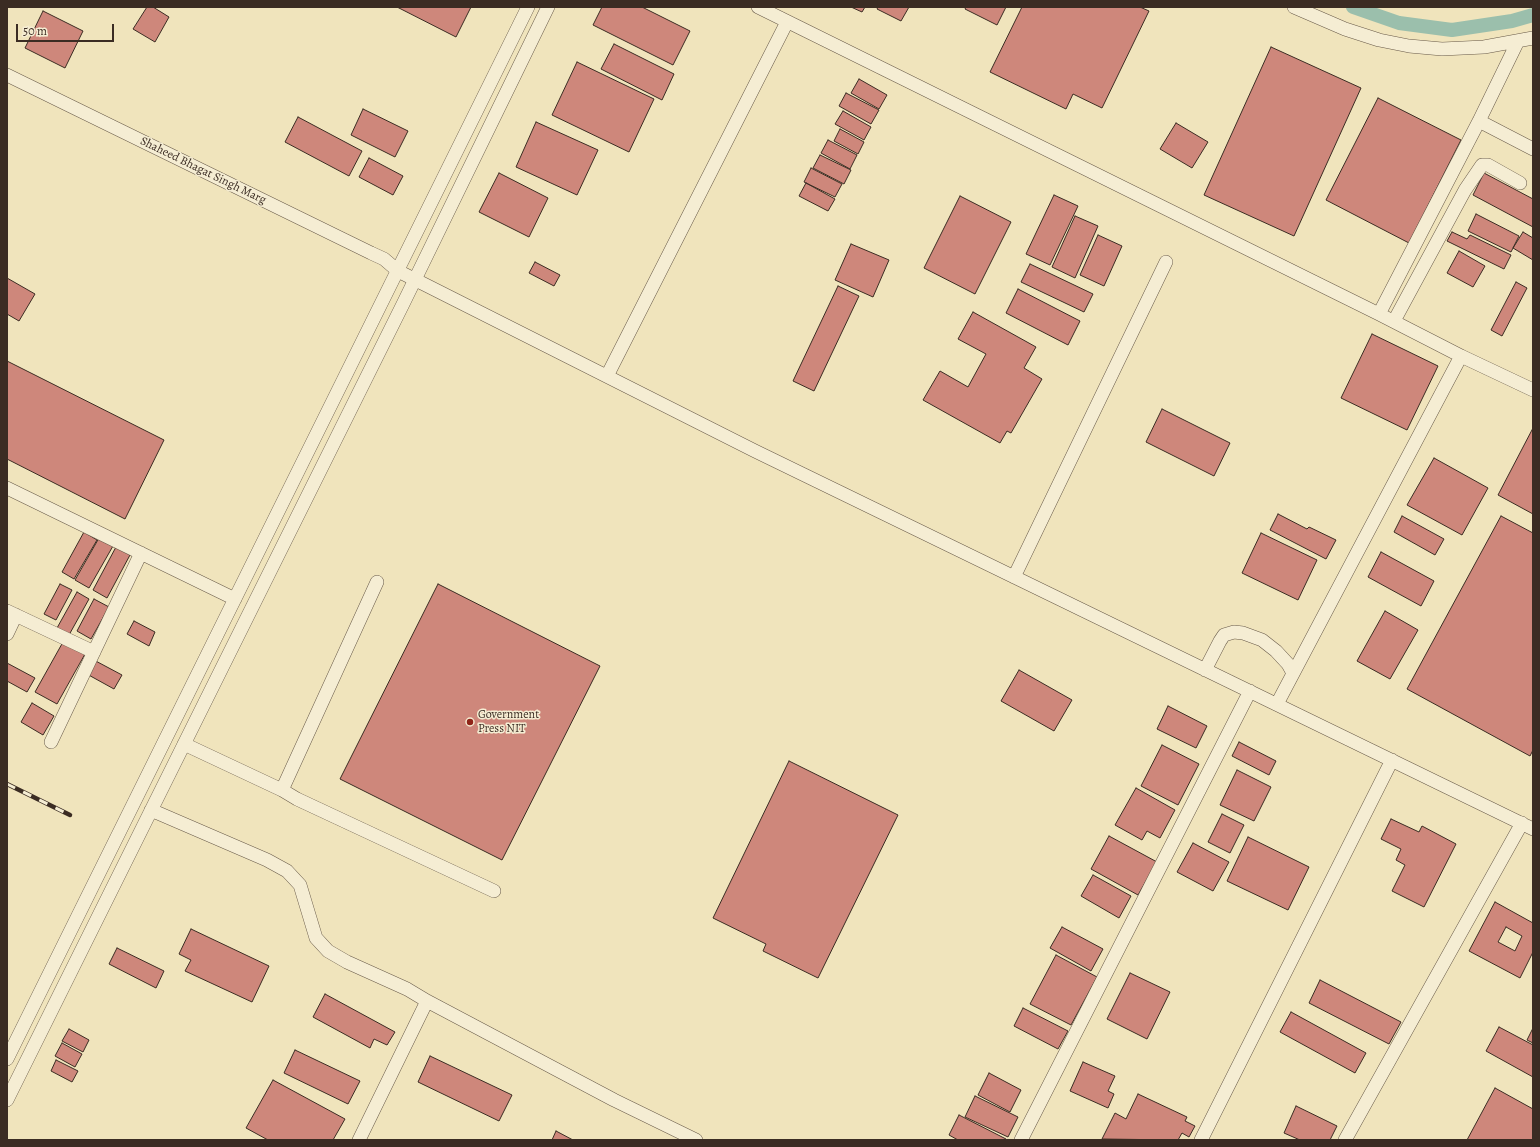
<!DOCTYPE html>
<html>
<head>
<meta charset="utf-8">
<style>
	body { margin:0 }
	#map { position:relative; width:1540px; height:1147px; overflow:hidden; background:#f0e4bc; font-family:Alegreya,serif }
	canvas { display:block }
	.frame { position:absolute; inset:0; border:8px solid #3b2c23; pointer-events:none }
	.scale { position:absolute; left:16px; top:24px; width:98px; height:18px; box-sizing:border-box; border:2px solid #3b2c23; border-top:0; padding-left:5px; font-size:12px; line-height:14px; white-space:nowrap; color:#3b2c23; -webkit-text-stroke:3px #f5edd3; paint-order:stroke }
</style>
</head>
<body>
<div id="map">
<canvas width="1540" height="1147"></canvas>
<div class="frame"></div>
<div class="scale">50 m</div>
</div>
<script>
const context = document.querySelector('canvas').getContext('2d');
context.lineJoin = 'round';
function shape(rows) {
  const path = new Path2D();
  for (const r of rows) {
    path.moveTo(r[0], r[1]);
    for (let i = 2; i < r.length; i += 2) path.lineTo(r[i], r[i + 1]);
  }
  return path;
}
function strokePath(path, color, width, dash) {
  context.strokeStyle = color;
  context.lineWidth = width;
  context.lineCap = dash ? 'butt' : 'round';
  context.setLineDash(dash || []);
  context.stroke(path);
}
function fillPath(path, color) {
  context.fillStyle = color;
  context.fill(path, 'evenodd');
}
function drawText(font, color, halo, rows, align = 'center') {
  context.font = font + ' Alegreya,serif';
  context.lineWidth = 3;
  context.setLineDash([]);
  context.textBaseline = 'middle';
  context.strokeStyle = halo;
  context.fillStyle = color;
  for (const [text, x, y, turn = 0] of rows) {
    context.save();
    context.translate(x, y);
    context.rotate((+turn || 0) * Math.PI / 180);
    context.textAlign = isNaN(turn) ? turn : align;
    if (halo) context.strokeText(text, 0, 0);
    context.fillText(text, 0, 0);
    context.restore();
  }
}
const canal = shape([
	[1353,7,1399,23,1452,30,1512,21,1533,15]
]);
const building = shape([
	[147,7,153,7,169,17,155,42,133,29,147,7],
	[397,7,471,7,456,37,397,7],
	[602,7,642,7,690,31,673,65,593,25,602,7],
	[851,7,865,7,862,12,851,7],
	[878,7,909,7,901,21,877,9,878,7],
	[966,7,1006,7,997,25,965,9,966,7],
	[1022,7,1140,7,1149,11,1102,108,1073,94,1066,109,990,72,1022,7],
	[43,11,83,31,65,68,25,48,43,11],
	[614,44,674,74,662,100,601,69,614,44],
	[1271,47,1361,88,1294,236,1204,195,1271,47],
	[577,62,654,99,629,152,552,115,577,62],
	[859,79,887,95,879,109,851,93,859,79],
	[846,93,879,110,871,124,839,106,846,93],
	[1378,98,1461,140,1409,243,1326,200,1378,98],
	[363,109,408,131,395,157,351,135,363,109],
	[843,111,871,127,864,140,835,124,843,111],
	[298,117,362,151,349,176,285,142,298,117],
	[536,122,598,150,577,195,516,167,536,122],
	[1176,123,1208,142,1192,168,1160,149,1176,123],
	[840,129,864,142,858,154,834,141,840,129],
	[828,140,857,155,850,169,821,153,828,140],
	[820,155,851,170,844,184,813,168,820,155],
	[369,158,403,176,393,195,359,177,369,158],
	[811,168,842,184,835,197,804,182,811,168],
	[499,173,548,198,529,237,479,212,499,173],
	[1484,173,1533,199,1533,227,1473,195,1484,173],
	[806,183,835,199,828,211,799,196,806,183],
	[1054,195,1078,206,1050,265,1026,254,1054,195],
	[960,196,1011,222,975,294,924,268,960,196],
	[1476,214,1519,236,1511,252,1468,231,1476,214],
	[1075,216,1098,226,1075,278,1052,267,1075,216],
	[1452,232,1467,239,1470,235,1511,255,1504,269,1447,241,1452,232],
	[1523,232,1533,238,1533,260,1513,248,1523,232],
	[1098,235,1122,246,1104,286,1080,275,1098,235],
	[851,244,889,260,873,297,835,280,851,244],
	[1459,251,1485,266,1473,287,1447,273,1459,251],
	[535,262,560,275,554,286,529,273,535,262],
	[1030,264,1093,294,1084,312,1021,282,1030,264],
	[7,278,35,294,19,321,7,314,7,278],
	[1516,282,1527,288,1502,336,1491,330,1516,282],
	[838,286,859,296,814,391,793,381,838,286],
	[1018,289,1080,321,1068,345,1006,313,1018,289],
	[973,312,1036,347,1024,368,1042,379,1011,433,1007,431,1000,443,923,400,940,371,968,387,986,354,958,339,973,312],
	[1372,334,1438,366,1407,430,1341,398,1372,334],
	[7,361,164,440,125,519,7,459,7,361],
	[1162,409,1230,443,1214,476,1146,442,1162,409],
	[1533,428,1533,514,1498,495,1533,428],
	[1434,458,1488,488,1462,535,1407,505,1434,458],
	[1278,514,1307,529,1309,527,1336,540,1326,559,1270,530,1278,514],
	[1402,516,1444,539,1435,555,1394,532,1402,516],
	[1501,516,1533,533,1533,750,1530,756,1407,689,1501,516],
	[84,532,97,540,74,579,62,572,84,532],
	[1261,533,1317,560,1298,600,1242,573,1261,533],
	[99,538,113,546,89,588,75,580,99,538],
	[116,547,130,555,107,598,93,590,116,547],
	[1381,552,1434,581,1421,606,1368,577,1381,552],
	[60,584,72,590,56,620,44,614,60,584],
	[438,584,600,666,502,860,340,779,438,584],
	[77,592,89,599,69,635,57,628,77,592],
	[94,599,109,607,91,639,77,631,94,599],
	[1385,611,1418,630,1390,679,1357,661,1385,611],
	[134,621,155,632,149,646,127,634,134,621],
	[63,642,85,654,57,704,35,692,63,642],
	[92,659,122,675,114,689,85,673,92,659],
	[7,663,35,678,27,692,7,681,7,663],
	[1019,670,1072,700,1054,731,1001,701,1019,670],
	[32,703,54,716,43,735,21,722,32,703],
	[1168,706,1207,726,1196,748,1157,729,1168,706],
	[1239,742,1276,761,1269,775,1232,756,1239,742],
	[1162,745,1199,764,1178,805,1141,786,1162,745],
	[789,761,898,815,818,978,763,951,766,944,713,918,789,761],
	[1237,770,1271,787,1254,821,1220,805,1237,770],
	[1136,788,1175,810,1160,838,1147,831,1142,840,1115,825,1136,788],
	[1222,814,1244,825,1230,853,1208,842,1222,814],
	[1391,819,1419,832,1422,826,1456,844,1424,907,1392,891,1405,865,1396,860,1401,849,1381,839,1391,819],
	[1109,836,1157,862,1138,895,1091,869,1109,836],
	[1248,837,1309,867,1288,910,1227,881,1248,837],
	[1193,843,1229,862,1213,891,1177,872,1193,843],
	[1093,875,1131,896,1119,918,1081,896,1093,875],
	[1495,902,1533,923,1533,952,1520,978,1469,951,1495,902],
	[1506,927,1522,936,1515,951,1498,942,1506,927],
	[1062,927,1103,949,1091,971,1050,948,1062,927],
	[191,929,269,966,252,1002,185,971,191,960,179,954,191,929],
	[117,948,164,971,156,988,109,964,117,948],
	[1056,955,1097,977,1071,1025,1030,1004,1056,955],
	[1130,973,1170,992,1147,1039,1107,1019,1130,973],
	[1320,980,1401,1022,1389,1044,1309,1003,1320,980],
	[325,994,395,1032,387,1045,374,1039,370,1048,313,1017,325,994],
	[1023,1008,1068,1031,1058,1049,1014,1026,1023,1008],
	[1291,1012,1366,1053,1355,1073,1280,1032,1291,1012],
	[1499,1027,1533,1045,1533,1077,1486,1051,1499,1027],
	[1533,1028,1533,1043,1527,1040,1533,1028],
	[69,1029,89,1040,83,1052,62,1041,69,1029],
	[62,1043,82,1054,75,1067,55,1056,62,1043],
	[295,1050,360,1081,348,1104,284,1073,295,1050],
	[430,1056,512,1095,499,1121,418,1082,430,1056],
	[56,1060,78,1071,72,1082,51,1071,56,1060],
	[1083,1062,1115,1076,1108,1091,1114,1094,1108,1108,1070,1091,1083,1062],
	[989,1073,1021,1090,1010,1112,978,1095,989,1073],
	[273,1080,345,1119,333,1140,268,1140,246,1128,273,1080],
	[1495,1088,1533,1109,1533,1140,1467,1140,1495,1088],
	[1138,1094,1187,1117,1185,1121,1195,1126,1189,1137,1182,1133,1178,1140,1102,1139,1115,1113,1126,1119,1138,1094],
	[975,1096,1018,1117,1008,1137,965,1117,975,1096],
	[1296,1106,1337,1126,1330,1140,1300,1140,1284,1133,1296,1106],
	[959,1115,1006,1139,1005,1140,958,1140,949,1135,959,1115],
	[556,1131,573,1140,552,1140,556,1131]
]);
const minor = shape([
	[758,7,1379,314,1461,356,1533,390],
	[1294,7,1345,29,1379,40,1409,46,1442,49,1484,47,1533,38],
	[7,75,371,253,384,259,398,271,755,451,1533,829],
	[1479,121,1533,149],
	[1379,314,1479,121,1518,41],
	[1394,321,1465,190,1482,165,1488,165,1520,183],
	[607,376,787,22],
	[7,488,235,599],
	[1014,577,1166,262],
	[7,611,94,652],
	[7,634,16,615],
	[1205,670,1220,641,1224,635,1234,632,1243,633,1262,640,1276,651,1288,664,1293,673],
	[1277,704,1461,356],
	[51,742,141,553],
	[184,744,282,790,297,799,494,891],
	[282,790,377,582],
	[151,810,267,860,287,871,300,885,316,938,328,951,347,962,407,989,427,1001,614,1100,696,1140],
	[7,1059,528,7],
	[7,1100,404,302,548,7],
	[359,1140,427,1001],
	[1021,1140,1250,691],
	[1201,1140,1392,760],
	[1345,1140,1522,823]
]);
const rail = shape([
	[7,784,70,815]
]);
const markers = [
	[470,722,4,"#8f2418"]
];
const streetNames = [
	["Shaheed Bhagat Singh Marg",203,171,26]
];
const poiNames = [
	["Government",478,715],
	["Press NIT",478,729]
];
strokePath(canal, '#9bbfac', 14);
fillPath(building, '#ce877b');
strokePath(building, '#3b2c23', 1);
strokePath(minor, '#685a49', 14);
strokePath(minor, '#f5edd3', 13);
strokePath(rail, '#3b2c23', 4.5);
strokePath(rail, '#f5edd3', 3, [9]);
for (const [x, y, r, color] of markers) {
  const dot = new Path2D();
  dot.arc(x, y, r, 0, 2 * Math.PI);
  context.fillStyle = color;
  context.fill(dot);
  strokePath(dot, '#f5edd3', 1.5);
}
drawText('12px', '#3b2c23', '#f5edd3', streetNames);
drawText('12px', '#3b2c23', '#f5edd3', poiNames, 'left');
</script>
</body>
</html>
